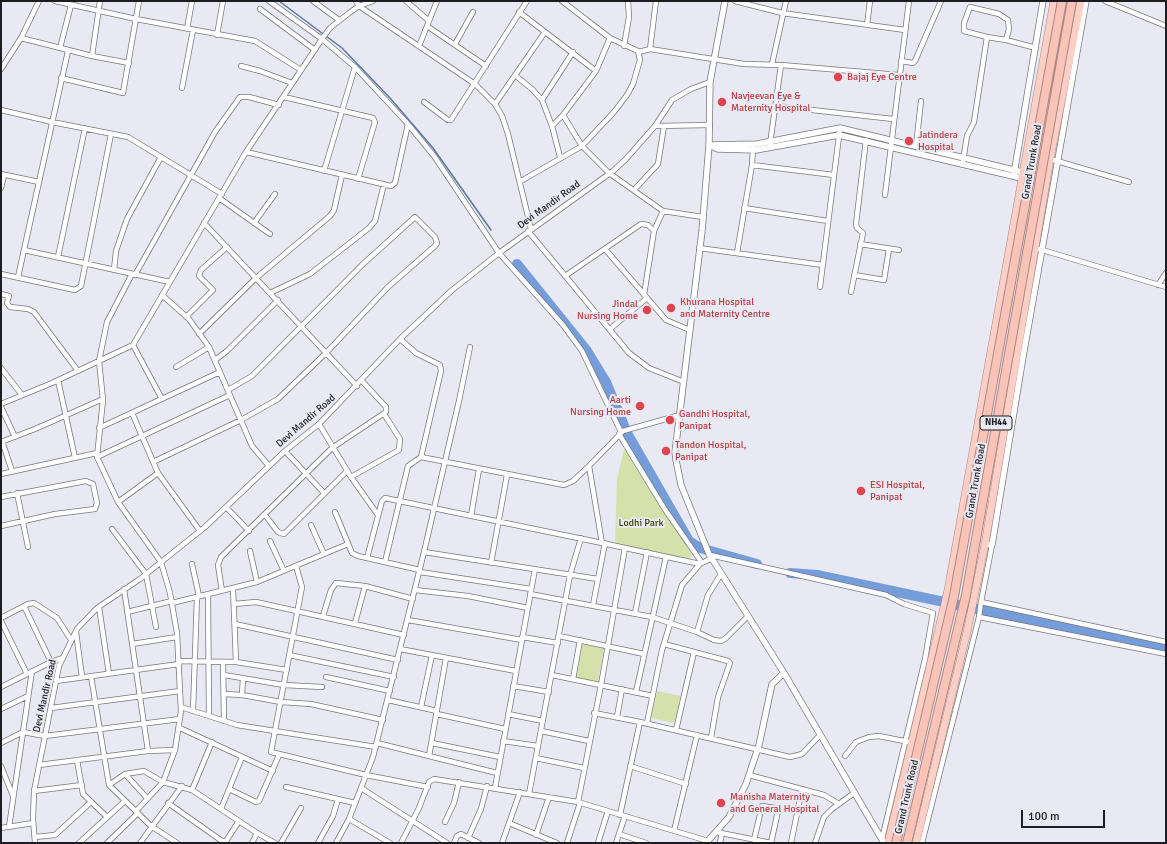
<!DOCTYPE html>
<html>
<head>
<meta charset="utf-8">
<style>
	body { margin:0 }
	#map { position:relative; width:1167px; height:844px; overflow:hidden; background:#e8e9f2; font-family:Signika,sans-serif }
	canvas { display:block }
	.frame { position:absolute; inset:0; border:2px solid #1d1d21; pointer-events:none }
	.scale { position:absolute; left:1021px; top:810px; width:84px; height:18px; box-sizing:border-box; border:2px solid #1d1d21; border-top:0; padding-left:5px; font-size:12px; line-height:14px; white-space:nowrap; color:#1d1d21; -webkit-text-stroke:3px #e8e9f2; paint-order:stroke }
</style>
</head>
<body>
<div id="map">
<canvas width="1167" height="844"></canvas>
<div class="frame"></div>
<div class="scale">100 m</div>
</div>
<script>
const context = document.querySelector('canvas').getContext('2d');
context.lineJoin = 'round';
function fillPath(path, color) {
  context.fillStyle = color;
  context.fill(path, 'evenodd');
}
function shape(rows) {
  const path = new Path2D();
  for (const r of rows) {
    path.moveTo(r[0], r[1]);
    for (let i = 2; i < r.length; i += 2) path.lineTo(r[i], r[i + 1]);
  }
  return path;
}
function strokePath(path, color, width, dash) {
  context.strokeStyle = color;
  context.lineWidth = width;
  context.lineCap = dash ? 'butt' : 'round';
  context.setLineDash(dash || []);
  context.stroke(path);
}
function drawText(font, color, halo, rows, align = 'center') {
  context.font = font + ' Signika,sans-serif';
  context.lineWidth = 4;
  context.setLineDash([]);
  context.textBaseline = 'middle';
  context.strokeStyle = halo;
  context.fillStyle = color;
  for (const [text, x, y, turn = 0] of rows) {
    context.save();
    context.translate(x, y);
    context.rotate((+turn || 0) * Math.PI / 180);
    context.textAlign = isNaN(turn) ? turn : align;
    if (halo) context.strokeText(text, 0, 0);
    context.fillText(text, 0, 0);
    context.restore();
  }
}
const green = shape([
	[626,449,692,555,687,560,615,544,617,479,624,450],
	[582,644,604,648,598,682,576,678],
	[657,691,681,696,674,723,651,718]
]);
const stream = shape([
	[279,1,342,48,390,98,433,148,491,230]
]);
const river = shape([
	[517,264,587,351,606,382,627,433,689,541,700,548,757,564],
	[790,573,817,575,1081,631,1166,647]
]);
const minor = shape([
	[55,1,136,19,255,41,301,70],
	[269,1,322,39,355,67,408,124,434,156,499,253,563,325,582,351,621,432],
	[313,1,339,20],
	[356,1,359,6,475,84,495,104,502,116,508,134,531,229],
	[406,1,429,21],
	[735,1,782,13,905,30],
	[1105,1,1166,26],
	[260,9,315,50],
	[519,12,596,71],
	[867,25,870,1],
	[427,26,486,66],
	[187,29,192,1],
	[217,35,223,1],
	[21,38,92,56,129,63],
	[1006,40,1036,48],
	[455,44,473,12],
	[419,46,437,1],
	[624,46,629,17,628,1],
	[60,48,71,5],
	[650,49,656,1],
	[639,52,650,49,744,64,781,65,899,75],
	[92,56,100,1],
	[901,61,913,63,915,61,941,1],
	[772,64,786,1],
	[241,66,260,71,292,83],
	[1,69,21,38,39,1],
	[516,76,532,89,542,100,552,126,560,157],
	[61,78,123,93,139,1],
	[182,88,193,30],
	[284,97,373,118,375,122,358,179],
	[542,100,573,52],
	[424,102,448,120,451,120,527,1],
	[495,104,545,32],
	[776,106,893,119],
	[1,110,52,122,128,137,222,194],
	[563,115,582,146,609,173,663,211,703,217],
	[552,126,563,115,596,71,610,38],
	[655,126,710,125],
	[770,144,781,65],
	[916,146,921,101],
	[246,152,391,186,395,183,408,124],
	[1050,159,1129,182],
	[963,161,967,136,974,122,987,37,964,31,964,23,970,7,999,14,1008,20,1009,29,1006,40,987,37],
	[752,165,834,175],
	[324,171,355,67],
	[1,174,39,182],
	[521,181,582,146,614,112,627,95,633,84,640,60,638,51,610,38,562,1],
	[1,188,4,175],
	[634,190,658,164,664,126],
	[885,195,909,1],
	[219,198,270,234],
	[744,208,828,221],
	[204,223,357,386],
	[254,223,275,194],
	[528,231,629,353,649,368,684,382],
	[860,244,899,250],
	[699,248,823,265],
	[605,249,666,320,690,330],
	[1039,249,1166,287],
	[24,250,170,282],
	[737,253,752,165,753,148],
	[58,257,85,128],
	[114,270,116,251,127,219,161,157],
	[1,274,75,290,81,286,111,134],
	[132,274,107,322,99,361,103,400,97,457,118,502,161,562,170,593,177,633,181,711,175,750,163,782,136,811],
	[135,275,215,132,240,97,249,97,279,105],
	[854,275,884,280,889,249],
	[565,276,641,224,648,225,654,231],
	[18,277,68,51],
	[1158,285,1166,273],
	[820,287,840,128],
	[851,292,863,233,857,228,856,224,866,140],
	[270,293,310,274,369,228,375,221,384,184],
	[1,294,9,296,7,303,10,307,28,309,34,312,78,371],
	[162,295,189,319,209,347,252,446,269,466],
	[644,295,654,231,663,211],
	[186,317,213,290,199,276,201,270,227,247],
	[610,329,647,298],
	[199,334,256,278,330,216,334,210,342,175],
	[133,345,162,399],
	[215,360,227,351,278,300],
	[176,367,209,347],
	[1,368,22,395],
	[58,380,75,458],
	[1,404,52,383,133,345,246,152,324,36,330,28,349,13,359,6,373,1],
	[1,407,15,437],
	[132,413,158,473,200,531],
	[319,424,351,477,378,515],
	[99,428,220,372],
	[619,434,664,508,702,563],
	[2,441,12,471],
	[1,442,35,429,103,399],
	[285,451,324,493],
	[97,457,230,395],
	[421,457,564,485,573,481,589,466,623,431,680,415],
	[153,462,241,420,278,399,327,352,388,287,435,246,437,243,435,237,415,217,362,265,252,376,228,390],
	[589,466,602,543,700,564],
	[1,474,97,453],
	[351,477,399,450,400,439,384,414],
	[17,493,28,547],
	[1,497,86,481,93,484,97,503,95,509,55,514,1,526],
	[118,502,158,473],
	[226,507,249,531],
	[335,512,352,553,358,556,420,570],
	[265,515,278,532,284,534,347,471],
	[471,516,479,469],
	[311,525,324,554],
	[112,529,146,574,156,627],
	[270,541,284,571],
	[992,545,981,602,1166,642],
	[250,551,257,582],
	[424,552,598,579],
	[710,555,886,595,904,604,933,613,925,659,882,839],
	[367,558,382,501,385,498,602,543],
	[385,562,408,466,421,457,441,371,440,365,416,353,400,339],
	[491,563,507,475],
	[192,564,199,596],
	[296,566,302,587,271,752,366,775,428,787],
	[420,572,531,589],
	[233,588,236,662],
	[124,589,148,751],
	[415,590,468,596,528,608],
	[222,591,218,565,221,557,332,448,386,412,386,407,362,381],
	[208,594,209,716],
	[530,594,652,617,697,632,708,595,721,574],
	[172,603,257,582,348,544],
	[234,604,256,602,404,635],
	[593,605,605,543],
	[24,606,51,662],
	[99,607,109,674],
	[127,612,172,601],
	[635,613,647,552],
	[323,616,331,590,336,583,365,586,413,599],
	[979,617,981,602],
	[1,618,28,604,34,603,57,618,71,640],
	[408,620,522,640],
	[1,621,27,674],
	[355,623,365,586],
	[235,624,398,660],
	[76,632,82,677],
	[697,632,714,640,721,641,726,638,748,616],
	[559,636,644,654],
	[522,637,558,643],
	[132,644,177,637],
	[664,644,728,661,730,663,718,697,711,738],
	[400,649,516,671],
	[289,655,394,677],
	[179,661,236,662,287,670],
	[223,662,224,721],
	[224,675,284,685,322,687],
	[552,675,653,696],
	[91,676,109,785,151,826,177,843],
	[326,677,390,691],
	[573,679,580,640],
	[56,681,179,664],
	[513,686,549,692],
	[1,687,51,662,62,658],
	[636,692,666,557],
	[224,694,242,695,281,702,311,704,383,720],
	[242,695,243,678],
	[388,700,437,711],
	[181,707,237,725,376,747],
	[421,707,432,655],
	[51,708,180,691],
	[1,709,28,696],
	[193,711,197,597],
	[594,713,640,722,790,757,802,754,820,735],
	[437,714,505,729],
	[508,714,543,721],
	[617,717,622,689],
	[647,723,662,650,682,585,700,564,712,558],
	[180,728,273,771],
	[676,730,694,652],
	[541,731,589,741],
	[503,741,538,746],
	[1,743,23,732,45,736,180,719],
	[377,743,497,773],
	[432,743,500,757],
	[429,756,446,658],
	[845,756,856,742,869,737,879,736,909,742],
	[536,758,584,768],
	[77,760,83,794,107,817],
	[39,765,148,751,175,750],
	[1,766,13,796],
	[630,766,686,784],
	[125,774,147,798],
	[749,775,824,795,839,804],
	[109,785,125,774,144,771,163,782,192,790,257,833,275,843],
	[286,787,355,803],
	[361,788,447,843],
	[495,788,535,569],
	[229,789,256,802,259,801,279,755],
	[192,790,212,742],
	[34,791,82,785],
	[529,794,570,575,581,538],
	[578,802,601,685,625,548],
	[168,803,222,841,226,841,239,821],
	[221,809,242,757],
	[620,815,640,722],
	[349,819,390,843],
	[445,822,454,803,459,782],
	[509,823,557,843],
	[9,827,32,671],
	[1,828,33,823],
	[674,831,697,735],
	[716,832,771,843,778,811,776,808,762,806,754,840],
	[619,834,646,843],
	[536,835,549,797],
	[35,837,55,835,91,802],
	[468,838,481,809,487,786],
	[35,843,33,819,34,791,59,666,77,629,97,608,140,579,205,527,285,451,319,424,400,339,451,291,499,253,613,171,626,159,655,126,672,100,691,89,710,82],
	[79,843,125,801],
	[107,843,138,813],
	[140,843,182,786],
	[252,843,257,833],
	[281,843,301,808],
	[318,843,333,816,338,799],
	[336,843,349,819,373,757,424,552,459,401,470,347],
	[401,843,419,808,429,782,434,779,578,802,708,841],
	[454,843,457,836,461,834,479,843],
	[502,843,520,792],
	[567,843,580,803],
	[598,843,608,811],
	[616,843,625,816],
	[720,843,722,833],
	[791,843,802,789],
	[815,843,824,817,832,809,854,793],
	[922,843,979,617,1166,654]
]);
const tertiary = shape([
	[725,1,710,82,709,145,702,231,675,452,676,460,681,485,709,554,784,673,884,843],
	[709,145,757,144,840,128,1022,172],
	[709,145,718,149,756,150,839,135,1021,178],
	[1014,174,1043,1],
	[985,544,992,545,1024,351,1086,1],
	[706,843,729,817,746,784,759,745,772,684,784,673]
]);
const trunk = shape([
	[888,843,948,590,1054,1],
	[916,843,967,632,985,544,1050,159,1081,1]
]);
const motorwayBridge = shape([
	[896,843,954,596,1062,1],
	[907,843,966,595,1072,1]
]);
const markers = [
	[838,77,5,"#e0444e"],
	[722,102,5,"#e0444e"],
	[909,141,5,"#e0444e"],
	[671,308,5,"#e0444e"],
	[647,310,5,"#e0444e"],
	[640,406,5,"#e0444e"],
	[670,420,5,"#e0444e"],
	[666,451,5,"#e0444e"],
	[861,491,5,"#e0444e"],
	[721,803,5,"#e0444e"]
];
const shields = [
	[996,423,32]
];
const shieldNames = [
	["NH44",996,423]
];
const healthNames = [
	["Bajaj Eye Centre",847,77],
	["Navjeevan Eye &",731,96],
	["Maternity Hospital",731,108],
	["Jatindera",918,135],
	["Hospital",918,147],
	["Khurana Hospital",680,302],
	["and Maternity Centre",680,314],
	["Jindal",638,304,"right"],
	["Nursing Home",638,316,"right"],
	["Aarti",631,400,"right"],
	["Nursing Home",631,412,"right"],
	["Gandhi Hospital,",679,414],
	["Panipat",679,426],
	["Tandon Hospital,",675,445],
	["Panipat",675,457],
	["ESI Hospital,",870,485],
	["Panipat",870,497],
	["Manisha Maternity",730,797],
	["and General Hospital",730,809]
];
const streetNames = [
	["Grand Trunk Road",1032,162,-80],
	["Devi Mandir Road",549,205,-36],
	["Devi Mandir Road",306,421,-41],
	["Grand Trunk Road",976,481,-80],
	["Devi Mandir Road",45,696,-77],
	["Grand Trunk Road",907,797,-77]
];
const parkNames = [
	["Lodhi Park",641,523]
];
fillPath(green, '#d6e0aa');
strokePath(stream, '#5b77a2', 1.5);
strokePath(river, '#759dda', 10);
strokePath(minor, '#777780', 6);
strokePath(tertiary, '#777780', 7);
strokePath(trunk, '#ad8983', 8);
strokePath(minor, '#fff', 4.5);
strokePath(tertiary, '#fff', 5.5);
strokePath(trunk, '#fbcfc6', 7);
strokePath(motorwayBridge, '#ad8983', 10, []);
strokePath(motorwayBridge, '#fac3b8', 8);
for (const [x, y, r, color] of markers) {
  const dot = new Path2D();
  dot.arc(x, y, r, 0, 2 * Math.PI);
  context.fillStyle = color;
  context.fill(dot);
  strokePath(dot, '#e8e9f2', 1.5);
}
for (const [x, y, w] of shields) {
  const box = new Path2D();
  box.roundRect(x - w / 2, y - 7, w, 14, 3);
  context.fillStyle = '#e8e9f2';
  context.fill(box);
  strokePath(box, '#1d1d21', 1);
}
drawText('bold 9px', '#1d1d21', null, shieldNames);
drawText('10px', '#be3a42', '#e8e9f2', healthNames, 'left');
drawText('10px', '#1d1d21', '#e8e9f2', streetNames);
drawText('10px', '#373e01', '#e8e9f2', parkNames);
</script>
</body>
</html>
